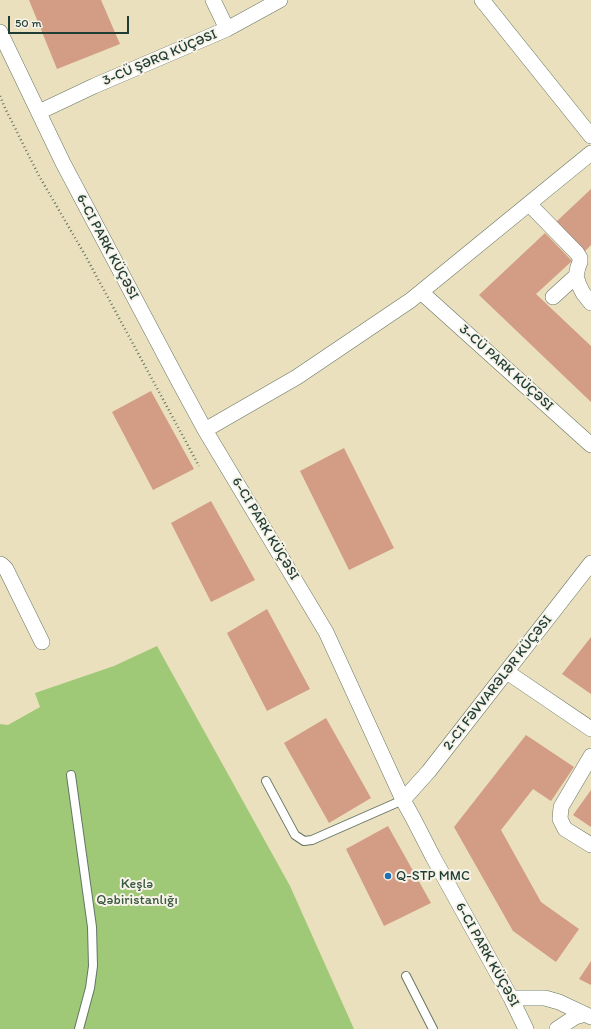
<!DOCTYPE html>
<html>
<head>
<meta charset="utf-8">
<style>
	body { margin:0 }
	#map { position:relative; width:591px; height:1029px; overflow:hidden; background:#eae0bd; font-family:Itim,sans-serif }
	canvas { display:block }
	.scale { position:absolute; left:8px; top:16px; width:121px; height:18px; box-sizing:border-box; border:2px solid #1f3d34; border-top:0; padding-left:5px; font-size:12px; line-height:14px; white-space:nowrap; color:#1f3d34; -webkit-text-stroke:3px #f7f3e8; paint-order:stroke }
</style>
</head>
<body>
<div id="map">
<canvas width="591" height="1029"></canvas>
<div class="scale">50 m</div>
</div>
<script>
const context = document.querySelector('canvas').getContext('2d');
context.lineJoin = 'round';
function fillPath(path, color) {
  context.fillStyle = color;
  context.fill(path, 'evenodd');
}
function shape(rows) {
  const path = new Path2D();
  for (const r of rows) {
    path.moveTo(r[0], r[1]);
    for (let i = 2; i < r.length; i += 2) path.lineTo(r[i], r[i + 1]);
  }
  return path;
}
function strokePath(path, color, width, dash) {
  context.strokeStyle = color;
  context.lineWidth = width;
  context.lineCap = dash ? 'butt' : 'round';
  context.setLineDash(dash || []);
  context.stroke(path);
}
function drawText(font, color, halo, rows, align = 'center') {
  context.font = font + ' Itim,sans-serif';
  context.lineWidth = 4;
  context.setLineDash([]);
  context.textBaseline = 'middle';
  context.strokeStyle = halo;
  context.fillStyle = color;
  for (const [text, x, y, turn = 0] of rows) {
    context.save();
    context.translate(x, y);
    context.rotate((+turn || 0) * Math.PI / 180);
    context.textAlign = isNaN(turn) ? turn : align;
    if (halo) context.strokeText(text, 0, 0);
    context.fillText(text, 0, 0);
    context.restore();
  }
}
const green = shape([
	[157,646,290,886,354,1029,0,1029,0,724,8,725,40,707,35,693,114,666]
]);
const building = shape([
	[29,0,101,0,120,44,57,69],
	[591,189,591,245,584,252,556,222],
	[545,233,572,261,536,294,591,346,591,402,479,295],
	[151,391,194,469,153,490,112,412],
	[344,448,394,548,349,570,300,471],
	[211,501,255,580,211,602,171,523],
	[267,609,310,689,267,711,227,633],
	[591,637,591,694,562,674],
	[326,718,371,798,329,823,284,743],
	[526,735,574,767,551,801,533,789,501,830,541,902,579,929,556,962,513,931,454,827],
	[591,790,591,827,573,815],
	[388,826,431,903,384,926,346,849],
	[591,961,591,985,579,979]
]);
const path = shape([
	[0,96,5,108,38,174,85,255,199,466]
]);
const service = shape([
	[71,775,92,927,93,966,90,988,79,1029],
	[266,781,295,835,304,841,312,840,403,800],
	[406,976,433,1029]
]);
const minor = shape([
	[213,0,227,29],
	[482,0,591,136],
	[0,32,63,163,179,382,205,430,326,632,403,800,413,818,433,857,511,998,526,1029],
	[39,112,94,86,227,29,280,0],
	[529,204,577,253,580,258,580,262,578,267,576,276,579,285,583,293,591,303],
	[421,292,591,445],
	[553,297,576,276],
	[205,430,297,377,411,300,591,153],
	[0,564,2,565,6,569,42,642],
	[507,672,591,729],
	[591,756,561,807,560,819,565,829,591,845],
	[403,800,429,771,591,563],
	[511,998,545,998,559,1002,591,1017],
	[557,1029,575,1017,585,1014]
]);
const markers = [
	[388,876,4,"#1f6fb2"]
];
const streetNames = [
	["3-CÜ ŞƏRQ KÜÇƏSI",160,58,-23],
	["6-CI PARK KÜÇƏSI",107,247,62],
	["3-CÜ PARK KÜÇƏSI",506,368,42],
	["6-CI PARK KÜÇƏSI",265,529,59],
	["2-CI FƏVVARƏLƏR KÜÇƏSI",498,683,-52],
	["6-CI PARK KÜÇƏSI",487,955,61]
];
const poiNames = [
	["Q-STP MMC",396,876]
];
const parkNames = [
	["Keşlə",137,884],
	["Qəbiristanlığı",137,900]
];
fillPath(green, '#9fc976');
fillPath(building, '#d39c84');
strokePath(service, '#667664', 10);
strokePath(minor, '#667664', 16);
strokePath(path, '#667664', 2.5, [1, 3]);
strokePath(service, '#fff', 8);
strokePath(minor, '#fff', 15);
for (const [x, y, r, color] of markers) {
  const dot = new Path2D();
  dot.arc(x, y, r, 0, 2 * Math.PI);
  context.fillStyle = color;
  context.fill(dot);
  strokePath(dot, '#f7f3e8', 1.5);
}
drawText('14px', '#1f3d34', '#f7f3e8', streetNames);
drawText('14px', '#1f3d34', '#f7f3e8', poiNames, 'left');
drawText('14px', '#395941', '#f7f3e8', parkNames);
</script>
</body>
</html>
